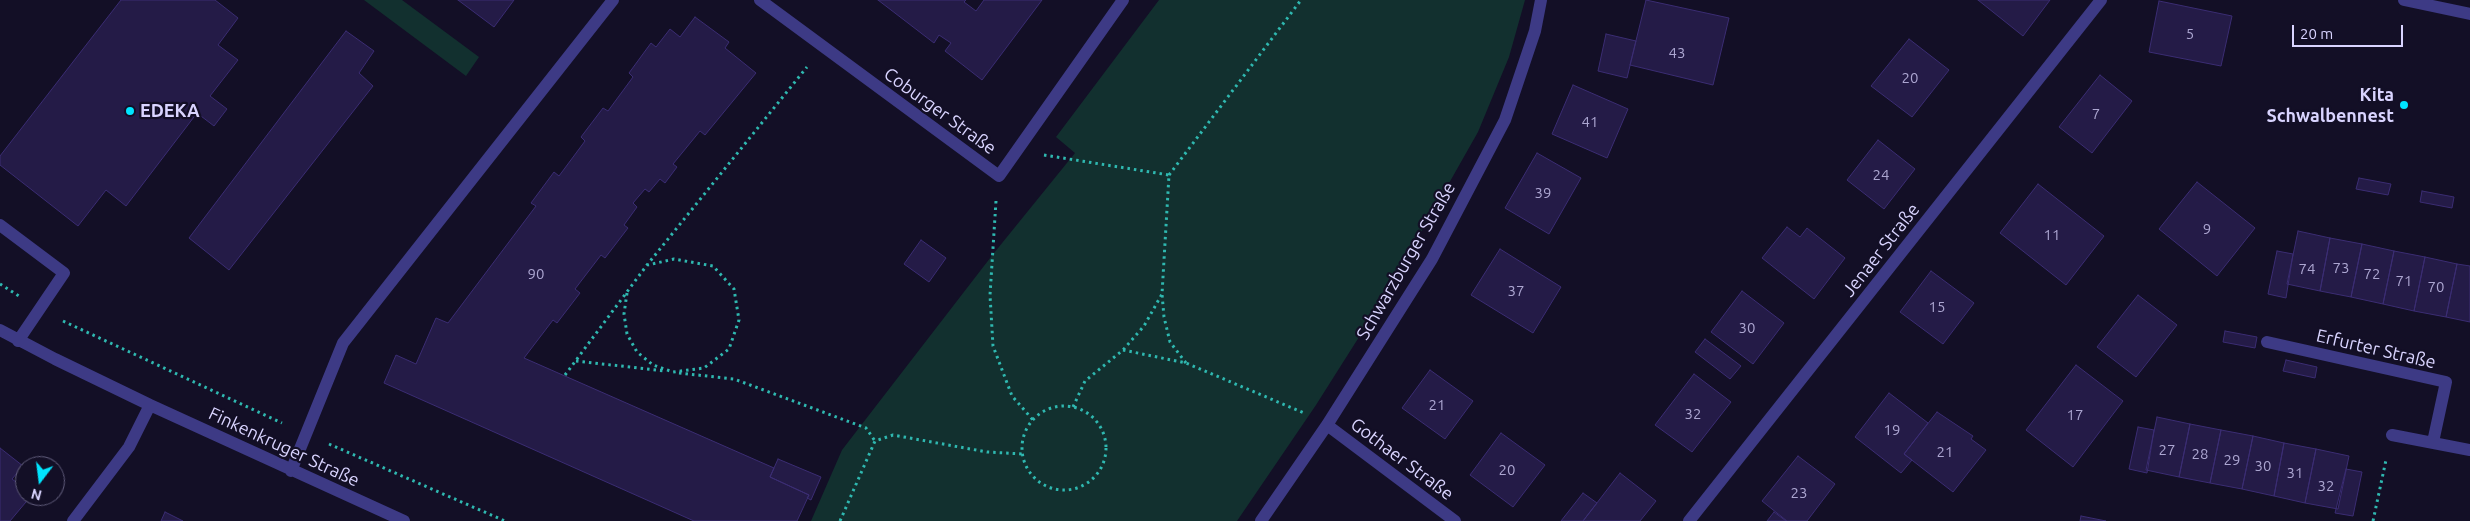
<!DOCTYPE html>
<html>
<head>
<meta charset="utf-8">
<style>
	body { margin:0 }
	#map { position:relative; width:2470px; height:521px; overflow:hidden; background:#130f26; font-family:Ubuntu,sans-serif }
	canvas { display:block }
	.north { position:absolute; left:15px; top:456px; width:50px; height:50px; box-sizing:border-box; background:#130f26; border:1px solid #625e7d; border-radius:50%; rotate:195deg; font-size:14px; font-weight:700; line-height:20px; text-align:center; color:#d9d4ff }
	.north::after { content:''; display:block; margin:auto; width:18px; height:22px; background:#00e5ff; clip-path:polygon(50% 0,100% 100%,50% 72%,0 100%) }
	.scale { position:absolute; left:2292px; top:25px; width:111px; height:22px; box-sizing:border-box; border:2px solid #d9d4ff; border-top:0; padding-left:6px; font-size:15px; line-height:18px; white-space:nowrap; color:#d9d4ff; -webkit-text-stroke:4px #130f26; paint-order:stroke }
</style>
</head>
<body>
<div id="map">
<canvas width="2470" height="521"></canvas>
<div class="north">N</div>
<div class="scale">20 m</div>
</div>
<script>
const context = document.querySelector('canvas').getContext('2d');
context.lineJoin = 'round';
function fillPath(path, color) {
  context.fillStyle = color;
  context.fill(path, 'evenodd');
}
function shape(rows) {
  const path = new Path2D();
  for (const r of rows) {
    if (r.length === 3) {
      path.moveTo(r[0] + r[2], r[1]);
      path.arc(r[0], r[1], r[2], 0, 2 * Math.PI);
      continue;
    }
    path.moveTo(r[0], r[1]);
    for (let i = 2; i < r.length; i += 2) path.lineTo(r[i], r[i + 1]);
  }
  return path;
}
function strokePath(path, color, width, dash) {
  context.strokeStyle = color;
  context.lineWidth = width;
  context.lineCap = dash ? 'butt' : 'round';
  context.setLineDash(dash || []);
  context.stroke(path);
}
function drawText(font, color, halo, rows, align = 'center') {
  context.font = font + ' Ubuntu,sans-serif';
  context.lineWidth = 4.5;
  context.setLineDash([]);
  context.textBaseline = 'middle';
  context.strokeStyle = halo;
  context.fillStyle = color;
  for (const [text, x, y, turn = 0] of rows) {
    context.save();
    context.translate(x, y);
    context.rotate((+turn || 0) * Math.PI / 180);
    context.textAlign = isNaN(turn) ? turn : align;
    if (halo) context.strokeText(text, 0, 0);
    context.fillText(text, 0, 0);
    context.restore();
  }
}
const green = shape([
	[364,0,402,0,479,57,466,76],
	[1159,0,1525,0,1509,57,1478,132,1385,296,1316,405,1237,521,811,521,842,450,994,253,1075,153,1056,137]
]);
const building = shape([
	[121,0,215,0,238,18,218,45,238,60,210,96,227,109,214,126,197,113,126,206,106,190,78,226,0,165,0,156,121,0],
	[458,0,514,0,494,27,458,0],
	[878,0,966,0,964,2,976,11,984,0,1042,0,982,80,945,51,951,43,939,35,934,43,878,0],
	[1646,0,1729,18,1713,85,1630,65,1646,0],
	[1978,0,2050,0,2023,36,1978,0],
	[2159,1,2232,16,2221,66,2149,52,2159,1],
	[695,17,729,42,725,48,756,73,705,135,700,131,673,164,677,167,665,183,660,179,649,192,645,189,633,203,637,207,624,225,628,228,605,258,601,255,575,289,580,293,557,323,553,320,524,358,774,468,770,477,809,495,797,521,694,521,384,383,396,355,416,364,436,318,448,323,536,206,531,203,554,172,559,176,585,141,581,137,603,108,608,111,633,77,629,73,651,43,656,47,670,29,680,37,695,17],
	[346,31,374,51,359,73,373,86,229,270,189,238,346,31],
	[1606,34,1636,41,1627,78,1598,71,1606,34],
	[1909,39,1949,70,1912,117,1871,86,1909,39],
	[2100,75,2132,101,2092,153,2059,127,2100,75],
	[1573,85,1628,109,1607,158,1552,134,1573,85],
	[1878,140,1915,169,1884,209,1847,180,1878,140],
	[1537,153,1581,178,1549,234,1505,208,1537,153],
	[2359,178,2391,184,2388,195,2356,189,2359,178],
	[2197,182,2255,228,2217,276,2159,229,2197,182],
	[2038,184,2104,236,2066,285,2000,233,2038,184],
	[2422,191,2454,197,2452,208,2420,202,2422,191],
	[1787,227,1800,237,1807,228,1845,258,1814,299,1762,258,1787,227],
	[2298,231,2330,238,2320,291,2287,284,2298,231],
	[2330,238,2362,244,2351,297,2320,291,2330,238],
	[921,240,946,258,929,282,904,264,921,240],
	[2362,244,2394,251,2383,304,2351,297,2362,244],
	[1500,249,1561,287,1533,333,1471,295,1500,249],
	[2277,251,2293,254,2286,298,2268,294,2277,251],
	[2394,251,2425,257,2414,311,2383,304,2394,251],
	[2425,257,2457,264,2446,317,2414,311,2425,257],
	[2457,264,2470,266,2470,322,2446,317,2457,264],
	[1931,271,1974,303,1943,344,1900,312,1931,271],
	[1742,291,1784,323,1753,364,1711,332,1742,291],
	[2138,295,2177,325,2136,377,2097,347,2138,295],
	[2225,331,2257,337,2255,348,2223,342,2225,331],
	[1705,339,1741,366,1730,379,1695,352,1705,339],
	[2286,360,2317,367,2315,378,2283,371,2286,360],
	[2076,365,2123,401,2073,467,2026,430,2076,365],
	[1430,370,1473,401,1445,439,1402,408,1430,370],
	[1694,374,1731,402,1692,452,1655,425,1694,374],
	[1889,393,1928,423,1904,454,1912,460,1901,473,1855,437,1889,393],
	[1937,412,1973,436,1971,439,1986,450,1953,492,1904,454,1937,412],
	[2157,417,2190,424,2179,477,2146,470,2157,417],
	[2190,424,2221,430,2210,483,2179,477,2190,424],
	[2138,427,2154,430,2147,473,2129,469,2138,427],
	[2221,430,2253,436,2242,489,2210,483,2221,430],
	[1501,433,1545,465,1513,507,1470,475,1501,433],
	[2253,436,2284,443,2274,496,2242,489,2253,436],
	[2284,443,2316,449,2305,503,2274,496,2284,443],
	[0,448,23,466,12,479,25,489,25,496,31,496,10,521,0,521,0,448],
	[2316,449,2349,456,2338,509,2305,503,2316,449],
	[1798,456,1835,484,1807,521,1787,521,1762,501,1798,456],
	[778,459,821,477,811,500,807,498,809,495,770,477,778,459],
	[2346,469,2362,472,2353,516,2335,513,2346,469],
	[1620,473,1656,501,1640,521,1583,521,1620,473],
	[1583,493,1597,503,1583,521,1561,521,1583,493],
	[165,512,183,521,161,521,165,512],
	[1774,512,1786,521,1767,521,1774,512],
	[2081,516,2106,521,2080,521,2081,516]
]);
const path = shape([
	[1044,155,1169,175,1162,294,1164,317,1170,342,1186,363],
	[1169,175,1301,0],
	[996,201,990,295,993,346,1012,396,1033,420],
	[0,284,19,296],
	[627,293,624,314,627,334,637,352,653,365,673,372,704,368,729,349,739,320,734,289,713,266,674,259,648,265],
	[63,321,282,423],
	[1123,350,1186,363,1304,413],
	[576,361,665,371],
	[679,373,734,379,866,428,875,441],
	[565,375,647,265,807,67],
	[1064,448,42],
	[1073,407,1085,381,1123,350,1144,326,1162,294],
	[329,444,505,521],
	[840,521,875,441,893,435,987,452,1023,454],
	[2373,521,2386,460]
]);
const minor = shape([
	[760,0,999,176,1123,0],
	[2404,0,2470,14],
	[0,225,64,273,18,341],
	[0,330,55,359,150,405,404,521],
	[2267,342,2446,382,2433,442],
	[1327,425,1455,521],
	[2392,435,2470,450],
	[291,471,343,343,613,0],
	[73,521,129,447,150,405],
	[1261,521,1327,425,1432,259,1505,120,1535,31,1541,0],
	[1689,521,2101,0]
]);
const markers = [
	[2404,105,5,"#00e5ff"],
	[130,111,5,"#00e5ff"]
];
const numberNames = [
	["5",2190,34],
	["43",1677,53],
	["20",1910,78],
	["7",2096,114],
	["41",1590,122],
	["24",1881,175],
	["39",1543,193],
	["9",2207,229],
	["11",2052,235],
	["73",2341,268],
	["74",2307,269],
	["90",536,274],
	["72",2372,274],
	["71",2404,281],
	["70",2436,287],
	["37",1516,291],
	["15",1937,307],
	["30",1747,328],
	["21",1437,405],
	["32",1693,414],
	["17",2075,415],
	["19",1892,430],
	["27",2167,450],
	["21",1945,452],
	["28",2200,454],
	["29",2232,460],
	["30",2263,466],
	["20",1507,470],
	["31",2295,473],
	["32",2326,486],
	["23",1799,493]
];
const poiNames = [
	["Kita",2394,95],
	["Schwalbennest",2394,116],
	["EDEKA",140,111,"left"]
];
const streetNames = [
	["Coburger Straße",940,111,36],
	["Jenaer Straße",1881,250,-52],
	["Schwarzburger Straße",1406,261,-60],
	["Erfurter Straße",2376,349,13],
	["Finkenkruger Straße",284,447,25],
	["Gothaer Straße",1402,459,37]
];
fillPath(green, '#12302f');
fillPath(building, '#241b47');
strokePath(building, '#3b2d73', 1);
strokePath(path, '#2fb8b0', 3, [2.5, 4]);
strokePath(minor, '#3d3a85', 12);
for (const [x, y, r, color] of markers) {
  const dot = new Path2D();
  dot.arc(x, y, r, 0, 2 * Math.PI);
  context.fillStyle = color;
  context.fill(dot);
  strokePath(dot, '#130f26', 2);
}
drawText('15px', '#aca6d1', null, numberNames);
drawText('bold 18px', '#d9d4ff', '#130f26', poiNames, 'right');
drawText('18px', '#d9d4ff', '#130f26', streetNames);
</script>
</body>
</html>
